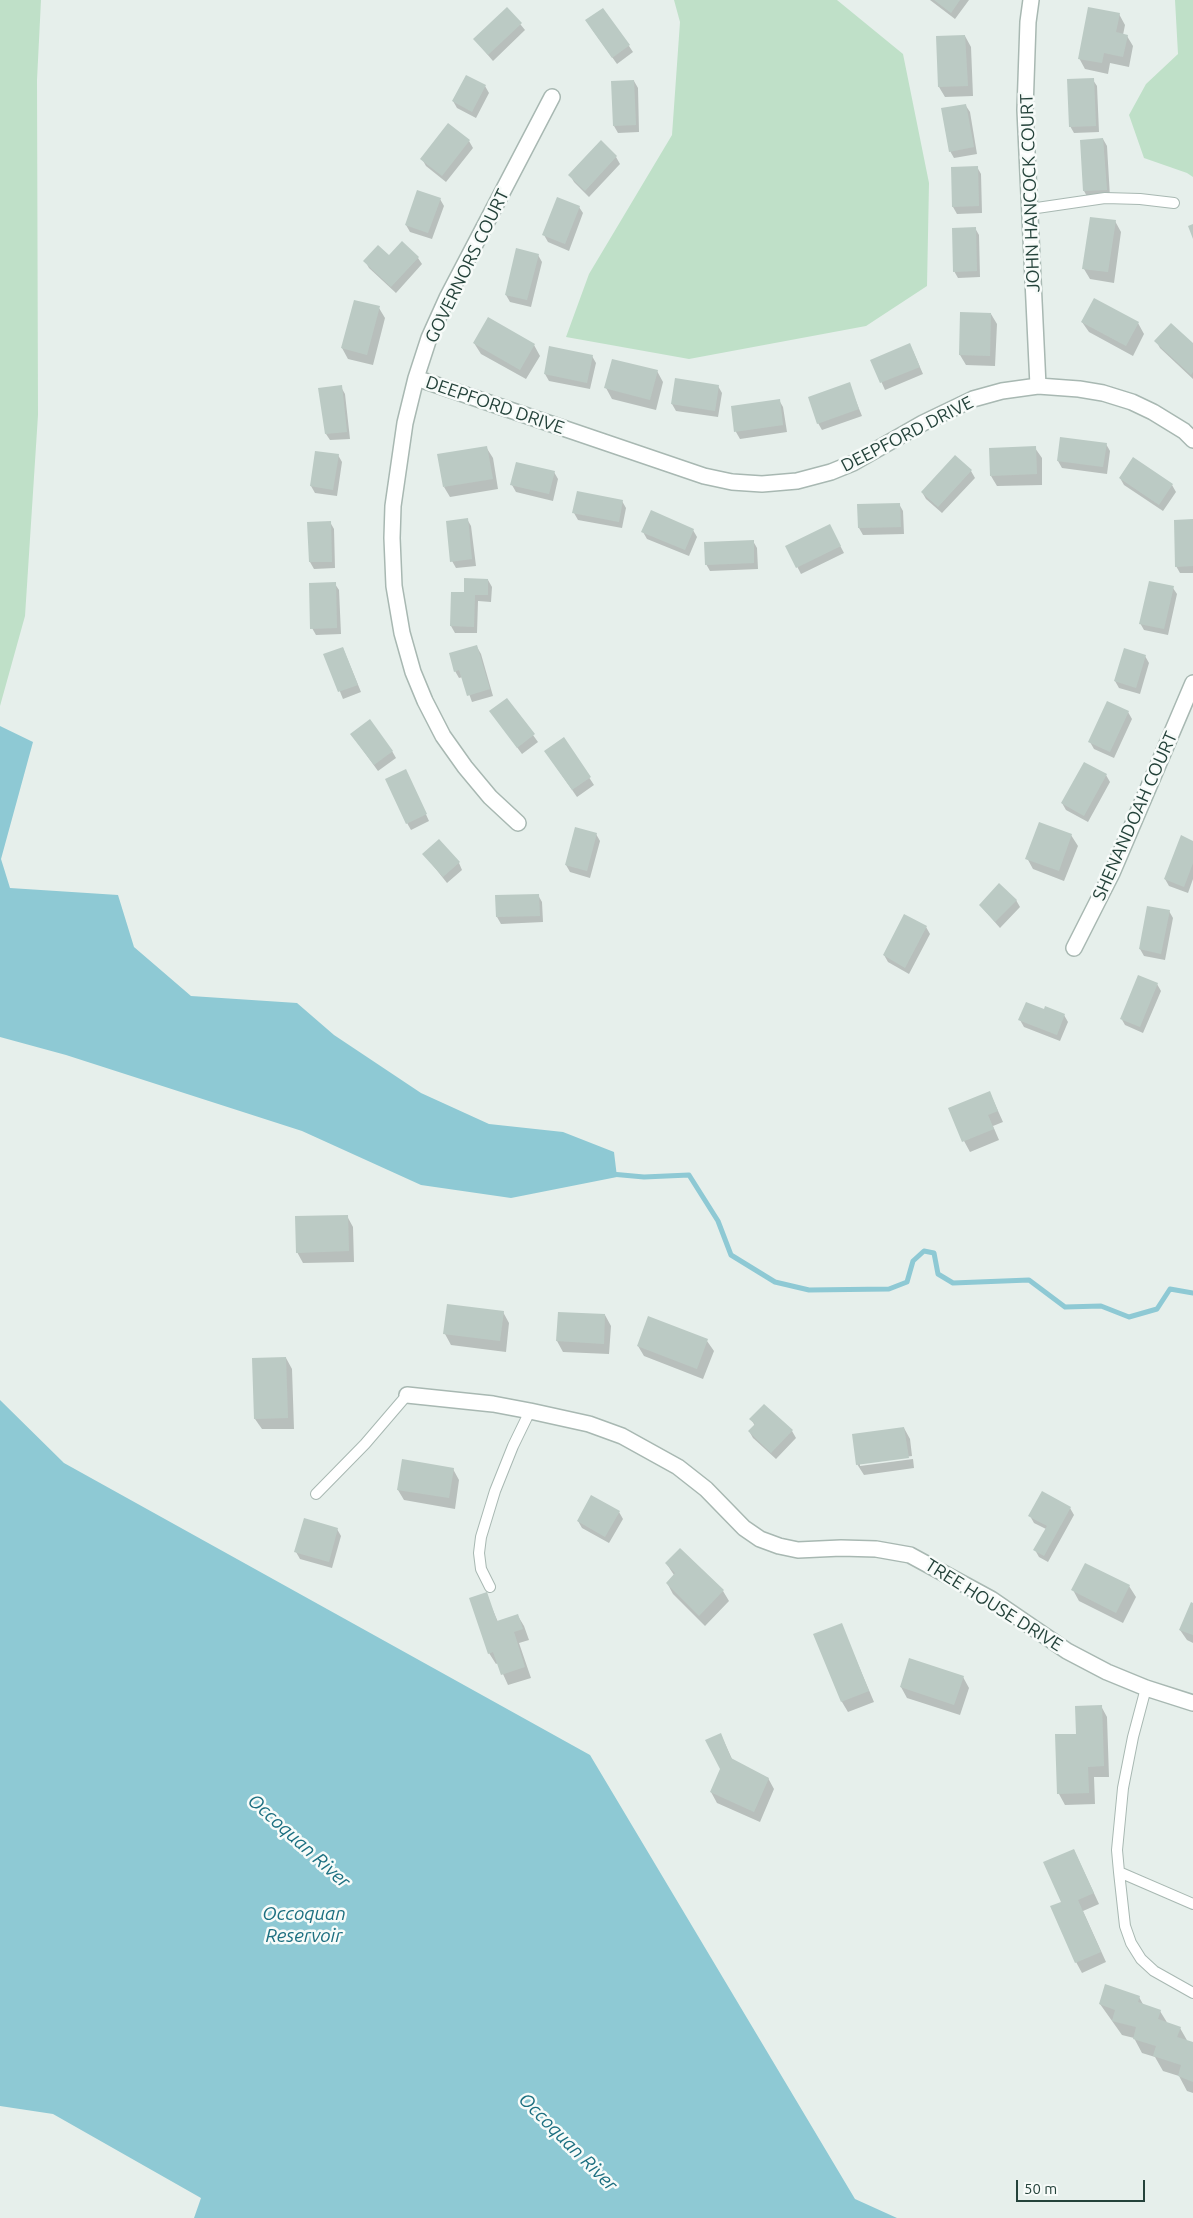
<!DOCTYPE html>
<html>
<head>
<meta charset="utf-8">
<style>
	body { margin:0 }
	#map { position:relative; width:1193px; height:2218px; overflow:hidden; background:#e6efeb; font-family:Ubuntu,sans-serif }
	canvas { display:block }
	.scale { position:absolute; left:1016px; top:2180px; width:129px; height:22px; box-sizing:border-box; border:2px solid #24423a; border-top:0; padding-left:6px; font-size:15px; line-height:18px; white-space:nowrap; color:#24423a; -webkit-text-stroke:4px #f7fbf9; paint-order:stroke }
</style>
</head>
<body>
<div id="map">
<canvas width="1193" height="2218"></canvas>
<div class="scale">50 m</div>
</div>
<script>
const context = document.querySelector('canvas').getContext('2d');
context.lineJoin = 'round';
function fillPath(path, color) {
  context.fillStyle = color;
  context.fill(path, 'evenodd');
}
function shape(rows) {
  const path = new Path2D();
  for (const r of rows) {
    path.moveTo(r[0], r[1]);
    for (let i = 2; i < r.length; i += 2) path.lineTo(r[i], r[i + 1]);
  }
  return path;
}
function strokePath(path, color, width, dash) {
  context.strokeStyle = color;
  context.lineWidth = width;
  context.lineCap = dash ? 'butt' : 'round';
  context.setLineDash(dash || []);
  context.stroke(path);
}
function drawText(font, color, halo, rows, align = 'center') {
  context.font = font + ' Ubuntu,sans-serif';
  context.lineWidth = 5;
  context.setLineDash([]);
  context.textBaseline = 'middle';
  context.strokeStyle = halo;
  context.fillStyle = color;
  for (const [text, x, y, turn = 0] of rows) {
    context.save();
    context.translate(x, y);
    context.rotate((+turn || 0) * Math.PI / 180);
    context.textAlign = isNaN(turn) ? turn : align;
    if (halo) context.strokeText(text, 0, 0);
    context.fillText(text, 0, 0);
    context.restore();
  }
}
const green = shape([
	[0,0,41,0,37,80,38,415,25,616,0,706],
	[674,0,837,0,903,54,929,183,927,286,866,326,689,359,566,337,589,274,672,135,680,22],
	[1175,0,1193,0,1193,177,1187,173,1144,158,1129,115,1146,84,1178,54]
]);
const water = shape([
	[0,726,33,742,1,859,10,888,118,895,134,947,191,996,297,1003,334,1035,421,1093,489,1124,563,1132,614,1152,617,1177,511,1198,421,1185,302,1131,66,1055,0,1037],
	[0,1400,64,1463,590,1755,855,2199,897,2218,194,2218,201,2198,53,2114,0,2106]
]);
const shadow = shape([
	[930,0,969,0,955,19],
	[507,8,525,30,493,61,474,39],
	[1119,14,1125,25,1123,35,1127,36,1133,46,1129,67,1110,63,1108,74,1085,69,1079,58],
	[591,28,629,46,633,52,617,64],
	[965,36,971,47,973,96,945,97,939,87],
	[1093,80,1097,86,1099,132,1074,133,1070,126],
	[634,81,638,88,639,132,618,133,614,126],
	[485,86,489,93,476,118,457,108,453,101],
	[966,106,970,112,977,154,954,158,950,151],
	[1103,139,1107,146,1110,197,1088,198,1084,191,1081,141],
	[469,141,473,148,446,182,426,166,422,159],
	[601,142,616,157,620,164,589,197,574,182,570,175],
	[977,167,981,174,982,213,957,214,953,207],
	[440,199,444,206,432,239,410,232,406,225],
	[579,207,583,213,569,251,548,242,544,235],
	[1115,221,1121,232,1114,283,1090,279,1084,269],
	[975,228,979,235,980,277,958,278,954,271],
	[538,255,542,262,531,307,510,302,506,295],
	[389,257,418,258,422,264,396,293,369,268,365,261],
	[1094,300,1138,323,1144,334,1133,356,1089,332,1082,322],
	[379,308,385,318,373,365,348,359,342,348],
	[991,314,997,324,995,366,966,365,960,355],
	[1156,341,1193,344,1193,379,1160,348],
	[474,343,534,345,540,356,526,379,481,354],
	[913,351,923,374,885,390,872,361],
	[592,356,596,363,590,389,549,381,545,374],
	[657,371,663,382,656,410,612,399,606,388],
	[849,384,862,416,822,430,818,423],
	[718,386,722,393,718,417,676,411,672,404],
	[341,387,345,394,350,439,330,440,326,434],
	[779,400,783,407,787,432,740,439,736,432,732,407],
	[1106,444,1110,451,1107,474,1062,468,1058,461],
	[486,447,493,458,498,489,450,497,444,487],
	[1035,448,1042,458,1042,485,997,486,991,476],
	[316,452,338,455,342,462,337,496,315,493,311,486],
	[955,456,971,471,975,478,942,513,926,499,922,492],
	[554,472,558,479,553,501,516,492,512,485],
	[1120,478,1172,485,1176,492,1163,511,1124,485],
	[622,501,626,508,622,528,578,520,574,513],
	[899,504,903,511,904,534,863,535,859,528,859,506],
	[467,519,471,526,476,566,456,568,452,561],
	[1193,520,1193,573,1180,573,1176,566],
	[330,522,334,529,335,568,314,569,310,562,308,523],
	[693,530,697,537,689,556,647,539,643,532],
	[833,532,844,553,801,574,787,547],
	[753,541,757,548,758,569,710,571,706,564],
	[488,580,492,587,491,602,478,601,477,633,455,633,451,626,465,593],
	[335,584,339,590,341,634,316,635,312,628],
	[1173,588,1177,594,1168,635,1144,630,1140,623],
	[477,647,481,654,493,696,472,702,463,677,459,678,455,671],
	[343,648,361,692,343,699,325,655],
	[1145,656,1149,663,1140,694,1119,688,1115,681],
	[507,699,538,742,522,754,491,712],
	[1128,712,1132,719,1114,758,1094,749,1090,742],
	[351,734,392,751,396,758,378,771],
	[564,739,594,785,577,797,550,758],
	[1106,775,1110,782,1088,822,1066,810,1062,803],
	[409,777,429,821,411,830,407,823],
	[596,834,600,841,590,878,570,872,566,865],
	[1071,835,1078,846,1064,881,1033,869,1027,858],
	[1193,842,1193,879,1188,893,1169,886,1165,879],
	[424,854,459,863,462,870,447,883],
	[538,895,542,902,543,922,501,924,497,917],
	[1016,900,1020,907,1000,928,980,905],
	[1169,911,1173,918,1165,960,1144,956,1140,949],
	[926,927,930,934,909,974,888,962,884,955],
	[1157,984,1161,991,1143,1033,1125,1025,1121,1018],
	[1044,1010,1064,1015,1068,1022,1060,1041,1024,1027,1020,1020],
	[990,1093,1003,1122,993,1126,999,1140,970,1152,964,1141],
	[347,1216,353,1227,354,1262,303,1263,297,1252],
	[448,1306,503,1312,509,1323,506,1352,451,1345,445,1334],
	[605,1315,611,1326,609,1354,563,1352,557,1341],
	[707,1341,714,1351,703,1379,644,1356,638,1346],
	[286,1358,292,1369,294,1429,262,1429,255,1419],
	[751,1419,792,1431,796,1438,776,1459,753,1438,749,1431,755,1426],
	[904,1428,910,1439,912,1456,860,1463,860,1466,913,1459,914,1468,864,1475,857,1464],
	[453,1469,459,1480,455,1509,404,1500,398,1490],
	[1070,1508,1074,1515,1048,1562,1039,1557,1035,1550,1046,1529,1034,1523,1030,1516],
	[619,1512,623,1519,609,1543,582,1528,578,1521],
	[337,1529,341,1536,332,1568,300,1559,296,1552],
	[666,1563,723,1591,729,1601,705,1626,673,1594,667,1583,674,1575],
	[1129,1586,1136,1597,1123,1623,1079,1601,1073,1590],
	[486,1594,498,1622,518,1616,524,1626,529,1640,519,1643,531,1678,508,1685,498,1663,496,1664,489,1653],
	[1193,1604,1193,1643,1187,1640,1180,1630],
	[841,1624,874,1702,848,1712,842,1702],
	[963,1677,969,1688,960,1715,907,1698,901,1687],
	[1101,1706,1107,1717,1109,1777,1094,1777,1095,1804,1065,1805,1059,1794,1056,1736,1077,1735],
	[721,1735,733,1761,768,1778,774,1789,760,1822,717,1803,711,1792,721,1769],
	[1074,1850,1099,1904,1083,1911,1106,1962,1082,1973,1076,1962,1063,1902],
	[1139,1997,1144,2006,1160,2011,1168,2024,1180,2028,1188,2042,1193,2044,1193,2093,1187,2091,1179,2076,1163,2071,1155,2057,1142,2053,1134,2038,1122,2035,1100,2004]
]);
const stream = shape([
	[611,1174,644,1177,689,1175,718,1221,731,1255,775,1282,809,1290,889,1289,907,1282,913,1261,924,1251,934,1253,938,1274,953,1283,1029,1280,1065,1307,1101,1306,1129,1317,1157,1309,1170,1289,1193,1293]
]);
const building = shape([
	[934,0,960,0,951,13],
	[507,7,522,23,488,55,473,39],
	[1088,7,1120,13,1116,32,1128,35,1123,57,1104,53,1102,63,1078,59],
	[603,8,630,45,612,58,585,20],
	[965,35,968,86,938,87,936,36],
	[466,75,486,85,472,112,452,101],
	[1094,78,1096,126,1069,127,1067,79],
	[634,80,636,125,613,126,611,81],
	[966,104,974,147,949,152,941,108],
	[448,123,470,140,442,176,420,159],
	[1103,138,1107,190,1083,191,1080,140],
	[601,140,617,156,585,191,568,175],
	[978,166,979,206,952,207,951,167],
	[417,190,441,198,428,233,405,225],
	[557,197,580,206,565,244,542,235],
	[1090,217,1116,220,1108,272,1082,269],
	[1193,224,1193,239,1188,226],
	[976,227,977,271,953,272,952,228],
	[402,241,419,257,391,287,363,261,378,245,389,255],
	[516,248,539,254,527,300,505,295],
	[1094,298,1139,322,1126,346,1081,322],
	[354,300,380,306,367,355,341,348],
	[960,312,991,313,990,356,959,355],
	[488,317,535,344,520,370,473,343],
	[1171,323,1193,343,1193,372,1191,375,1154,341],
	[910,343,920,367,880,383,870,360],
	[549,346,593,355,587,383,544,374],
	[612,359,658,370,650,400,604,388],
	[675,378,719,385,715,411,671,404],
	[850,382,859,409,817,424,808,397],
	[342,385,347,432,325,434,318,388],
	[780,399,783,425,734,432,731,406],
	[1060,437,1107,443,1103,467,1057,461],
	[487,446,493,479,443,487,437,454],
	[1036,446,1037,474,990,476,989,448],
	[315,451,339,454,333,490,310,486],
	[955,455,972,470,938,507,921,492],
	[1133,457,1173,484,1159,505,1119,478],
	[516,462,555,471,549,494,510,485],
	[577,491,623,500,619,522,572,513],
	[900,503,901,527,858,528,857,504],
	[651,510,694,529,685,550,641,532],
	[468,518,472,559,450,562,446,521],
	[1193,519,1193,566,1175,567,1174,520],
	[331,521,332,562,309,562,307,522],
	[830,524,841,546,796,568,785,546],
	[754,540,754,563,705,565,704,542],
	[464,578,488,579,488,595,475,595,474,627,450,626,451,592,464,592],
	[1149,581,1174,586,1164,629,1139,624],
	[336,582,337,628,310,629,309,583],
	[477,645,490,689,467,696,459,670,454,672,449,653],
	[343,647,358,685,338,692,323,654],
	[1124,648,1146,655,1136,688,1114,681],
	[507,698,535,734,517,748,489,711],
	[1107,701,1129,711,1110,752,1088,742],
	[370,719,393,751,374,765,350,734],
	[564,737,591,777,572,790,544,751],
	[1084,762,1107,774,1084,816,1061,803],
	[406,769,427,814,406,824,385,779],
	[1039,822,1072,834,1059,871,1025,859],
	[575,827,597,833,587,871,565,865],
	[1181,835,1193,841,1193,863,1184,887,1164,879],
	[439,839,460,862,443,877,422,854],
	[999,883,1017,900,995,922,979,905],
	[539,894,540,916,496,917,495,895],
	[1147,906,1170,910,1161,954,1139,949],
	[904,914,927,926,905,968,883,955],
	[1138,975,1158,983,1140,1027,1120,1019],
	[1026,1002,1044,1009,1045,1006,1065,1014,1057,1035,1018,1020],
	[990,1091,998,1111,988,1115,994,1129,962,1142,948,1108],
	[348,1215,349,1251,296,1253,295,1216],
	[447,1304,504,1311,500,1341,443,1334],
	[558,1312,605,1314,604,1344,556,1341],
	[648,1316,708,1339,697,1369,637,1346],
	[286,1357,288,1418,254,1419,252,1358],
	[764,1404,793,1430,771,1453,748,1431,755,1424,749,1419],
	[904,1427,909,1458,856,1465,852,1434],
	[402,1459,454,1468,449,1498,397,1490],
	[1042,1491,1071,1507,1044,1556,1033,1550,1047,1526,1028,1516],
	[591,1495,620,1511,605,1537,577,1521],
	[304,1518,338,1528,329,1562,294,1552],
	[680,1548,724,1590,699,1616,666,1583,675,1573,665,1563],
	[1085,1563,1130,1585,1116,1613,1071,1590],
	[487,1592,497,1621,518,1614,523,1629,514,1632,525,1667,501,1675,493,1652,488,1654,469,1598],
	[1191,1602,1193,1603,1193,1635,1179,1630],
	[842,1623,869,1691,841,1702,813,1634],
	[909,1658,964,1676,954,1705,900,1687],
	[1102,1705,1104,1766,1088,1767,1089,1793,1057,1794,1055,1734,1076,1734,1075,1706],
	[721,1733,731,1758,769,1778,754,1812,710,1792,720,1769,705,1740],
	[1074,1849,1094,1893,1078,1900,1101,1952,1075,1963,1050,1906,1061,1902,1043,1862],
	[1105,1984,1140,1996,1138,2002,1161,2010,1158,2019,1181,2027,1177,2037,1193,2042,1193,2082,1178,2076,1181,2065,1153,2056,1156,2046,1133,2039,1136,2027,1112,2021,1115,2010,1099,2004]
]);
const lane = shape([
	[1030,209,1105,198,1140,199,1174,203],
	[316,1494,365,1444,407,1395],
	[490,1587,481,1569,479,1553,481,1537,495,1491,513,1446,530,1411],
	[1119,1872,1117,1850,1123,1788,1133,1737,1146,1688],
	[1193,1904,1119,1872,1125,1926,1131,1943,1141,1959,1154,1971,1193,1993]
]);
const street = shape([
	[1031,0,1028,22,1025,110,1038,386],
	[416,378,704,476,732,482,762,484,797,481,831,472,853,463,923,423,973,399,1002,391,1038,386,1079,389,1103,393,1132,402,1153,412,1184,431,1193,440],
	[518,823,490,797,465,767,443,736,425,701,413,672,402,633,394,586,392,538,393,506,405,423,416,378,429,338,447,298,552,97],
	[1074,948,1112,873,1193,683],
	[407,1395,493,1404,530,1411,589,1424,622,1436,678,1467,706,1489,744,1528,760,1539,779,1546,798,1550,841,1548,876,1549,910,1555,991,1599,1067,1651,1107,1672,1146,1688,1193,1703]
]);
const streetNames = [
	["JOHN HANCOCK COURT",1030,193,-92],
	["GOVERNORS COURT",467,266,-64],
	["DEEPFORD DRIVE",495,405,19],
	["DEEPFORD DRIVE",907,434,-27],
	["SHENANDOAH COURT",1135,816,-66],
	["TREE HOUSE DRIVE",994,1605,32]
];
const waterNames = [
	["Occoquan River",299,1841,42],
	["Occoquan",304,1914],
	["Reservoir",304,1936],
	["Occoquan River",568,2142,45]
];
fillPath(green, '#bfe0c8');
fillPath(water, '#8ec9d4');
fillPath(shadow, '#0003');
strokePath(stream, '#8ec9d4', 5);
fillPath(building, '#bbcac4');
strokePath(lane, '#a8b8b2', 12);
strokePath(street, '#a8b8b2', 18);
strokePath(lane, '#fff', 10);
strokePath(street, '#fff', 15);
drawText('18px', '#24423a', '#f7fbf9', streetNames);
drawText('italic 19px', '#1c6f80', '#f7fbf9', waterNames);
</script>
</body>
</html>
